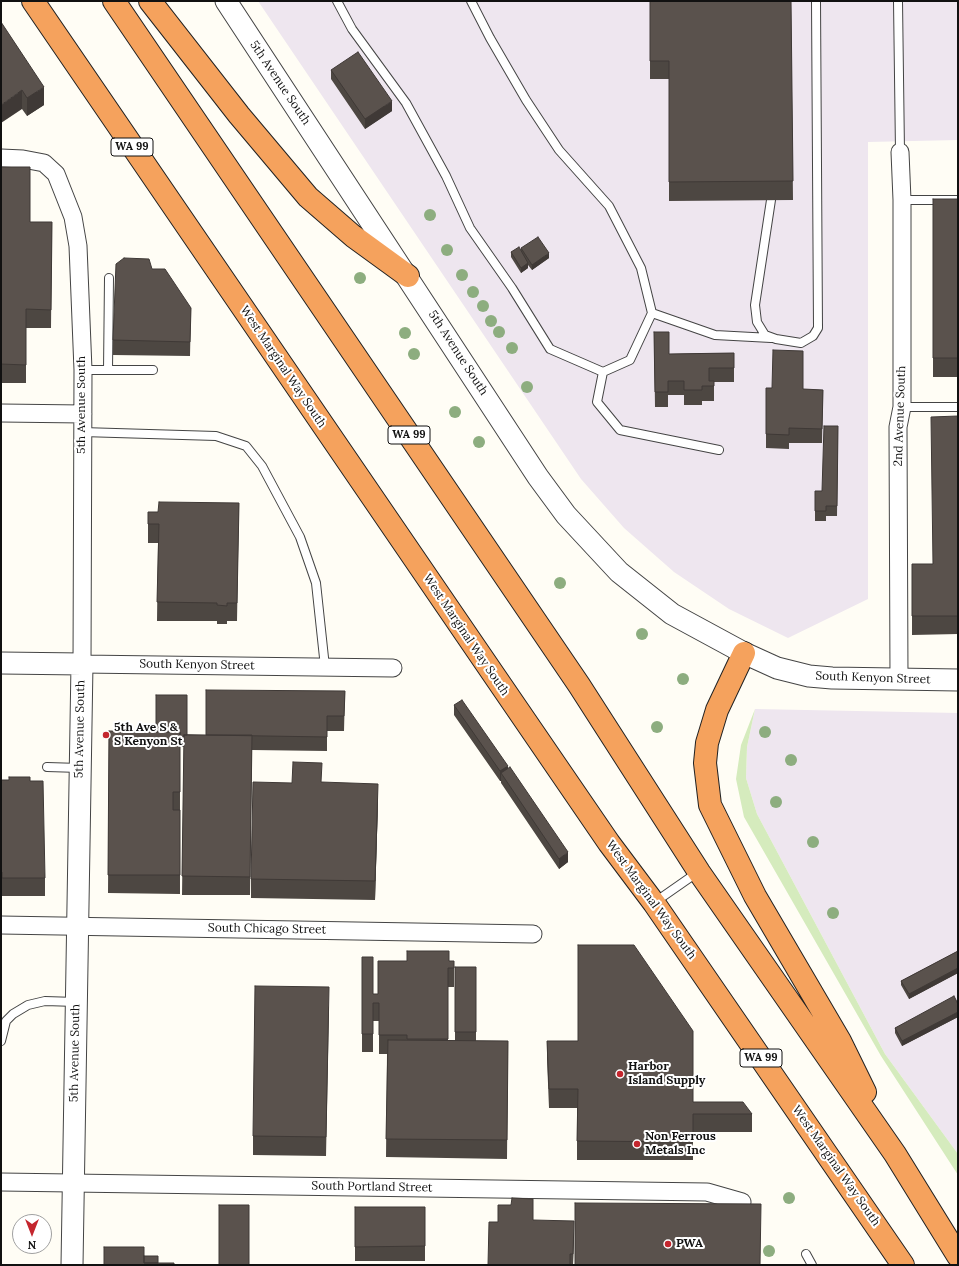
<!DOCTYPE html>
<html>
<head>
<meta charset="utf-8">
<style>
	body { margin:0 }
	#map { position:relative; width:959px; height:1266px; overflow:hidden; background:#fffdf5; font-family:Lora,serif }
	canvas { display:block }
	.frame { position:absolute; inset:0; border:2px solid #111; pointer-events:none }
	.north { position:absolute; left:12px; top:1214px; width:40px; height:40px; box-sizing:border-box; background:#fff; border:1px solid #a0a0a0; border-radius:50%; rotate:180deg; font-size:11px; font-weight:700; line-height:16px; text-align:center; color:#111 }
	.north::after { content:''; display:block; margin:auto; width:14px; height:18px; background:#c4262e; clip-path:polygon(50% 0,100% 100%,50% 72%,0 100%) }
</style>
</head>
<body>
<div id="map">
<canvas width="959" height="1266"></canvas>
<div class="frame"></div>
<div class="north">N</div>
</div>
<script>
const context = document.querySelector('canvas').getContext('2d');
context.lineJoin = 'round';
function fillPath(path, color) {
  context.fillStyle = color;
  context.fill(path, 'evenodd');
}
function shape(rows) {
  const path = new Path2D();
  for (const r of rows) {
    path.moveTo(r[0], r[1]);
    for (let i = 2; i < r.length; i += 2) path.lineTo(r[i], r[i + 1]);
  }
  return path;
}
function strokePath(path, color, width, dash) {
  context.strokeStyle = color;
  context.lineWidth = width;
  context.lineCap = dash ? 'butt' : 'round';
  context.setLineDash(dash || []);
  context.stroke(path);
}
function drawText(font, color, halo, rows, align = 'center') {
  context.font = font + ' Lora,serif';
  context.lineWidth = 4;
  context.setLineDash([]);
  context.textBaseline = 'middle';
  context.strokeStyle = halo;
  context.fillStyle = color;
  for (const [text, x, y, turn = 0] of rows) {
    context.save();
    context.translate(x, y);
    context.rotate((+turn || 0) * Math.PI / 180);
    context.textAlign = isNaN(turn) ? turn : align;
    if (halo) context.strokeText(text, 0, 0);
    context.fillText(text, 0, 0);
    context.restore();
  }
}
const industrial = shape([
	[258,1,958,1,958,140,868,142,868,599,788,638,729,609,674,572,624,528,581,479],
	[755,709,958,713,958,1154,885,1054,757,814,746,778,747,747]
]);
const green = shape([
	[755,709,747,747,746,778,757,814,885,1054,958,1154,958,1175,881,1056,744,817,736,779,741,745]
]);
const service = shape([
	[337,1,352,29,406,103,446,176,470,228,512,288,550,349,603,372,630,360,652,313,641,268,609,206,559,150,526,100,490,38,471,1],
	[898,1,900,152],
	[771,200,755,305,757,322,765,335,776,339,801,343,813,336,818,328,816,1],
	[902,200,958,200],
	[652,313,715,335,771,338],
	[83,370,153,370],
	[108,370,109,278],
	[603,372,597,402,620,430,719,450],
	[902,407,958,407],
	[82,432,216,436,246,446,262,466,300,537,316,583,325,667],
	[47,767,80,768],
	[655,902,698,872],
	[1,1041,6,1021,13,1014,28,1005,45,1001,76,1002],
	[806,1254,812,1265]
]);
const minor = shape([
	[1,158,23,159,44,163,56,174,73,217,78,246,83,370,82,664,393,668],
	[1,413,83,414],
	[899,679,898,427,902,407,902,200,900,152],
	[1,925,533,934],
	[1,1182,707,1192,742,1202]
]);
const tertiary = shape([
	[226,1,538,477,566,515,619,572,672,614,744,653,777,668,809,676,832,678,958,680],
	[1,663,82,664,72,1265]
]);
const motorway = shape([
	[33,1,496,678,609,843,654,903,903,1265],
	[114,1,579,685,699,872,895,1154,958,1256],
	[150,1,239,115,308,197,353,236,408,276],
	[744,653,717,710,707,743,705,763,710,805,755,896,840,1041,865,1092]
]);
const trees = [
	[430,215],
	[447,250],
	[462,275],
	[360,278],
	[473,292],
	[483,306],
	[491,321],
	[499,332],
	[405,333],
	[512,348],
	[414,354],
	[527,387],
	[455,412],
	[479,442],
	[560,583],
	[642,634],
	[683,679],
	[657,727],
	[765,732],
	[791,760],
	[776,802],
	[813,842],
	[833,913],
	[789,1198],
	[769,1251]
];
const wall = shape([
	[650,1,791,1,793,200,669,201,669,79,650,79],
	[1,22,44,105,27,116,22,109],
	[331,70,392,111,365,129,331,79],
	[1,167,30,222,52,222,51,328,26,328,26,383,1,383],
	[933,199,958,199,958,377,933,377],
	[521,248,549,258,532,270,528,265,528,268,521,273,511,257,511,252,521,250],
	[191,308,190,356,113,355,113,340],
	[654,332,669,354,734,353,734,382,714,382,714,401,702,401,702,405,684,405,684,395,668,395,668,407,655,407],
	[766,388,823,390,822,443,789,443,789,449,766,448],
	[958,416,958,634,912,635,912,564,933,564],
	[838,426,837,516,826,516,826,521,815,521,815,491,822,491],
	[239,503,237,621,227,621,227,624,217,624,217,621,157,621,158,543,148,543,148,512,158,512],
	[345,691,344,731,327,731,327,751,252,750,250,895,182,895,184,747,180,747,180,894,108,893,109,731,206,735],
	[454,705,508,768,568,862,559,869,501,783,501,781,500,781,454,715],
	[1,780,30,781,45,878,45,896,2,896,2,891,1,891],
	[322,782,378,802,375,900,251,898,251,879,292,783],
	[958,951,958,973,909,999,901,985,901,981],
	[362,957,373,994,378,994,407,961,454,961,454,987,448,987,448,1041,455,1041,455,967,476,967,476,1041,508,1041,507,1159,386,1157,387,1054,379,1054,379,1021,373,1021,373,1052,362,1052],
	[958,1004,958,1017,902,1046,895,1033,895,1028],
	[329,1006,326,1156,253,1155,253,1136],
	[547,1041,578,1041,693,1102,752,1114,752,1132,693,1132,693,1160,577,1160,577,1108,549,1108,547,1059],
	[355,1207,425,1207,425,1261,355,1261],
	[533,1220,574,1240,573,1265,488,1265,498,1222]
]);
const shadedWall = shape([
	[44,87,44,105,27,116,27,98],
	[22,90,22,109,1,123,1,105],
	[392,101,392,111,365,129,365,119],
	[549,253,549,258,532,270,532,265],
	[528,263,528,268,521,273,521,268],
	[508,766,508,776,501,773,501,781,500,781,500,771],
	[378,784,378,802,375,900,375,881],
	[568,852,568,862,559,869,559,859],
	[958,968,958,973,909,999,909,994],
	[958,1012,958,1017,902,1046,902,1041],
	[574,1221,574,1240,573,1265]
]);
const building = shape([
	[650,1,791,1,793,181,669,182,669,61,650,61,650,1],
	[1,22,44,87,27,98,22,90,1,105,1,22],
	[358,52,392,101,365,119,331,70,358,52],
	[1,167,30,167,30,222,52,222,51,310,26,309,26,365,1,364,1,167],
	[933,199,958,199,958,358,933,358,933,199],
	[538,237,549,253,532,265,521,248,538,237],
	[519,247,528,263,521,268,511,252,519,247],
	[124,258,149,259,152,269,165,269,191,308,190,342,113,340,116,264,124,258],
	[654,332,669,332,669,354,734,353,734,368,709,368,709,381,714,381,714,386,702,386,702,390,684,390,684,381,668,381,668,392,655,392,654,332],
	[773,350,803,351,803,389,823,390,822,429,789,428,789,435,766,434,766,388,772,388,773,350],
	[958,416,958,616,912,616,912,564,933,564,931,417,958,416],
	[824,426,838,426,837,506,826,506,826,511,815,511,815,491,822,491,824,426],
	[159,502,239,503,237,603,227,603,227,606,217,605,217,603,157,602,159,524,148,524,148,512,158,512,159,502],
	[206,690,345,691,344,716,327,716,327,737,206,735,206,690],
	[156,695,187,695,187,735,184,735,184,737,180,737,180,732,156,732,156,695],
	[462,700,508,766,500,771,454,705,462,700],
	[109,731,180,732,180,792,173,792,173,810,180,810,180,875,108,875,109,731],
	[184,735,252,735,250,877,182,876,184,735],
	[293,762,322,763,321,782,378,784,375,881,251,879,253,782,292,783,293,762],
	[510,767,568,852,559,859,501,773,510,767],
	[9,777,30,777,30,781,43,781,45,878,2,878,2,872,1,872,1,780,9,780,9,777],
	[578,945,634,945,693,1031,693,1102,743,1102,752,1114,693,1114,693,1142,577,1141,578,1089,549,1089,547,1041,578,1041,578,945],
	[407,951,449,951,449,961,454,961,454,968,448,968,448,1039,407,1039,407,1035,379,1035,379,1003,373,1003,373,1034,362,1034,362,957,373,957,373,994,378,994,378,961,407,961,407,951],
	[958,951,958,968,909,994,901,981,958,951],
	[455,967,476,967,476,1032,455,1032,455,967],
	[255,986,329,987,326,1137,253,1136,255,986],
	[954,996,958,1004,958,1012,902,1041,895,1028,954,996],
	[388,1040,508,1041,507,1140,386,1139,388,1040],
	[512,1198,533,1199,533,1220,574,1221,573,1254,570,1254,570,1265,488,1265,489,1222,498,1222,498,1205,511,1205,512,1198],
	[575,1203,761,1204,760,1265,575,1265,575,1203],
	[219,1205,249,1205,249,1265,219,1265,219,1205],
	[355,1207,425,1207,425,1246,355,1247,355,1207],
	[104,1247,144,1247,144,1263,174,1263,174,1265,104,1265,104,1247],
	[144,1256,158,1256,158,1263,144,1263,144,1256]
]);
const markers = [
	[106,735,4,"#c4262e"],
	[620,1074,4,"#c4262e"],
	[637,1144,4,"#c4262e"],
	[668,1244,4,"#c4262e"]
];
const shields = [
	[132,147,42],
	[409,435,42],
	[761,1058,42]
];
const shieldNames = [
	["WA 99",132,147],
	["WA 99",409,435],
	["WA 99",761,1058]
];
const streetNames = [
	["5th Avenue South",280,83,56],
	["5th Avenue South",458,353,57],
	["West Marginal Way South",283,367,56],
	["5th Avenue South",82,405,-90],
	["2nd Avenue South",900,416,-88],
	["West Marginal Way South",466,635,56],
	["South Kenyon Street",197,665,1],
	["South Kenyon Street",873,678,2],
	["5th Avenue South",80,729,-89],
	["West Marginal Way South",651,900,54],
	["South Chicago Street",267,929,1],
	["5th Avenue South",75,1053,-89],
	["West Marginal Way South",836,1166,55],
	["South Portland Street",372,1187,1]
];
const poiNames = [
	["5th Ave S &",114,728],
	["S Kenyon St",114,742],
	["Harbor",628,1067],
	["Island Supply",628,1081],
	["Non Ferrous",645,1137],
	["Metals Inc",645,1151],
	["PWA",676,1244]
];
fillPath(industrial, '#eee6ef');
fillPath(green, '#d5ebbd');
strokePath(service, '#444', 10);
strokePath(minor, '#444', 19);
strokePath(tertiary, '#444', 23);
strokePath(motorway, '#222', 24);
strokePath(service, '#fff', 8);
strokePath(minor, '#fff', 17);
strokePath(tertiary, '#fff', 21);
strokePath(motorway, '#f5a25d', 22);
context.fillStyle = '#8dad7f';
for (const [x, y] of trees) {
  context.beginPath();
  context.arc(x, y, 6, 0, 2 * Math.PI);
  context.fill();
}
fillPath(wall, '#4d4742');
fillPath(shadedWall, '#3f3936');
fillPath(building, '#5a524d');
strokePath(building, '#3f3936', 1);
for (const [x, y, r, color] of markers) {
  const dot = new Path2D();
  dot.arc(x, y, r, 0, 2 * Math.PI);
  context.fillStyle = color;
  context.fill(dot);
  strokePath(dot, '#fff', 1.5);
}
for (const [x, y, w] of shields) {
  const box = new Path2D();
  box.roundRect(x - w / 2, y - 9, w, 18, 3);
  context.fillStyle = '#fff';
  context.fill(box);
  strokePath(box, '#111', 1);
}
drawText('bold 11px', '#111', null, shieldNames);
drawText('12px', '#111', '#fff', streetNames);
drawText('bold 12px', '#111', '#fff', poiNames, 'left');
</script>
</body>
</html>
